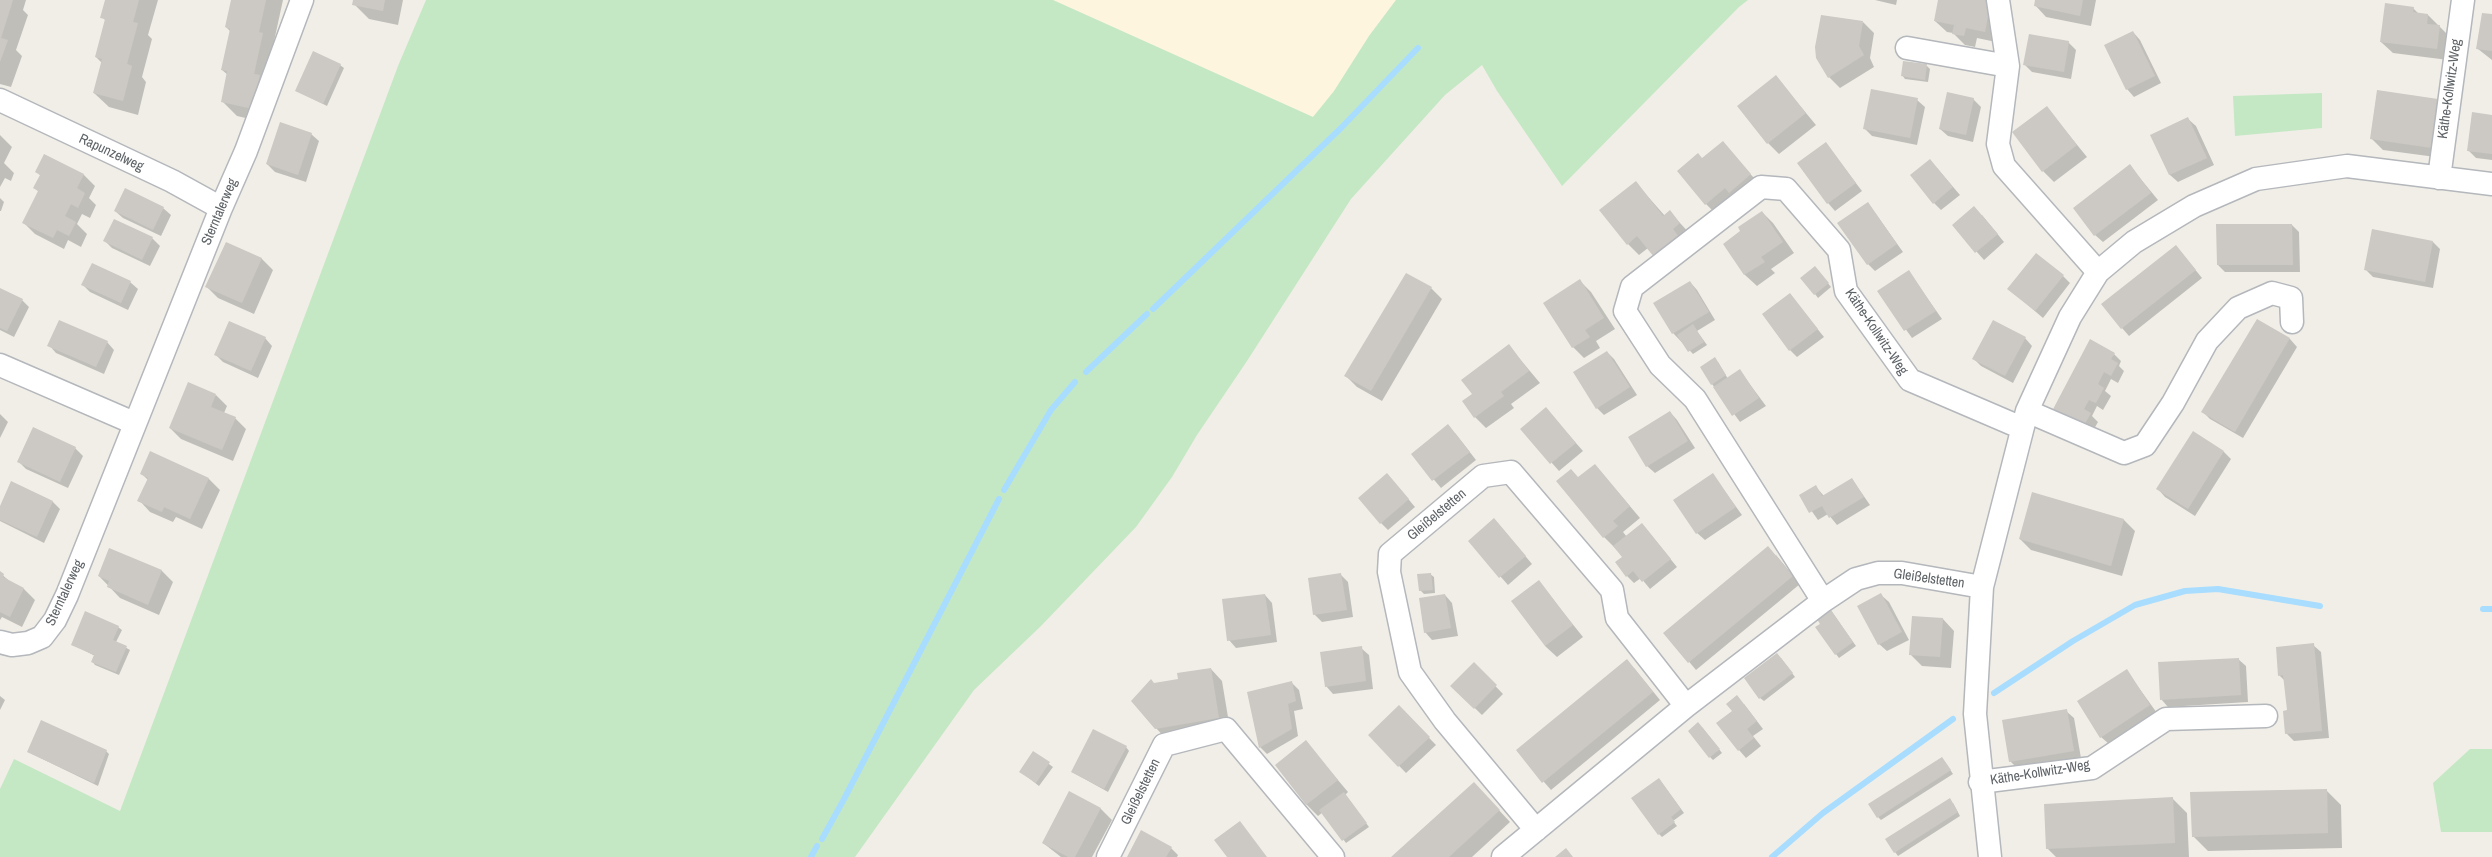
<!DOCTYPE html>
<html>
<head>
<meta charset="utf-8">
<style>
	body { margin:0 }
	canvas { display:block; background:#f0eee7 }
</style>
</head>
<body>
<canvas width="2492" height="857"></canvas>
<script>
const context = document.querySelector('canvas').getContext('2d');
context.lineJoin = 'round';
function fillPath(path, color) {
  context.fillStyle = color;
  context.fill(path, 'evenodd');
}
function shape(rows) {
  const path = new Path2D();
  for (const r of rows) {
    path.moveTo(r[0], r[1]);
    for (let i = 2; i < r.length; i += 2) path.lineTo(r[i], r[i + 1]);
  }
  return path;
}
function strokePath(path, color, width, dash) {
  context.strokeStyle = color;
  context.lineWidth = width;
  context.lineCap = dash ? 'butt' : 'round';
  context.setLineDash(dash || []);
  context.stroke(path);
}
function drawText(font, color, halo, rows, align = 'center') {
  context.font = font + ' "Archivo Narrow",sans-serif';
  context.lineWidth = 4;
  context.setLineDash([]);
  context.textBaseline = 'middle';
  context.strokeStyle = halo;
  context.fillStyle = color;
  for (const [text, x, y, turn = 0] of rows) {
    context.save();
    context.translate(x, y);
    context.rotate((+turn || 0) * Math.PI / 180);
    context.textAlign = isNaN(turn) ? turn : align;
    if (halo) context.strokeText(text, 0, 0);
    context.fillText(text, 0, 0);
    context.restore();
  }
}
const commercial = shape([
	[1053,0,1396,0,1369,36,1334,92,1313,117]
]);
const green = shape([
	[426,0,1053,0,1313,117,1334,91,1369,36,1396,0,1748,0,1739,7,1562,186,1497,91,1482,65,1445,95,1351,199,1247,361,1197,435,1172,477,1136,527,1041,626,974,690,855,857,0,857,0,789,14,759,120,811,398,66],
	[2322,93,2322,128,2235,136,2233,96],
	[2470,749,2492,749,2492,832,2441,832,2433,783]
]);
const shadow = shape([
	[0,0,26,0,23,10,28,15,16,50,22,56,11,87,0,84],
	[106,0,158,0,148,35,152,39,142,77,146,82,138,115,109,107,94,93,102,63,96,57,106,21,102,17],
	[232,0,283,0,273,46,267,123,237,116,222,101,228,75,222,70,231,32,226,27],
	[355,0,403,0,398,25,369,19,354,4],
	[1875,0,1897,0,1896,5],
	[1939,0,1999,0,1996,42,1977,38,1975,47,1965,45,1953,33,1947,32,1935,21],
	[2036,0,2096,0,2091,26,2046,17,2035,5],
	[2413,8,2419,14,2428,15,2451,38,2448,60,2393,53,2381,42],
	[2492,16,2492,60,2478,49],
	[1863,22,1874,33,1870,58,1874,67,1840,88,1829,77],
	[2133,32,2140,40,2161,83,2134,97,2127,89],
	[2068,42,2076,50,2071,79,2032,72,2025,65],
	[340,65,344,68,327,106,297,91],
	[1927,66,1930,69,1928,82,1905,79,1902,75],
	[1776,77,1816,125,1779,154,1768,143],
	[1973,99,1981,107,1973,142,1948,136,1940,129],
	[1917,100,1925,107,1917,145,1872,136,1864,128],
	[2438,100,2449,111,2443,158,2383,150,2372,139],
	[2047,108,2087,157,2054,182,2043,171],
	[2492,116,2492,160,2476,158,2468,150],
	[2188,119,2196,126,2214,165,2178,182,2170,175,2152,136],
	[311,134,319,141,306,182,275,172,267,164],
	[0,135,12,147,4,163,14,173,11,181,5,178,0,187],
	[1723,143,1761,186,1717,215,1706,204],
	[1826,144,1862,191,1835,211,1828,203],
	[45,155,84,175,95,186,89,198,96,205,90,218,82,214,77,224,87,234,81,247,68,240,64,249,35,234,24,223,39,192,35,188,41,176,37,172],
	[2130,166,2158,200,2103,242,2095,235],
	[1937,168,1960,195,1941,210,1934,203],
	[1636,183,1665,216,1670,212,1691,235,1648,248,1639,255,1628,244],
	[0,198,4,202,1,211,0,211],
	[1868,203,1903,252,1875,271,1868,264],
	[163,208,171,215,161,236,123,218,115,211],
	[1762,212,1773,223,1794,253,1771,269,1775,273,1757,286,1745,275,1724,244,1742,232],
	[1982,215,2004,242,1984,260,1953,225],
	[2292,225,2299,232,2300,272,2225,272,2218,265],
	[152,238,160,246,150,266,112,248,105,241],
	[2433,242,2440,249,2433,288,2373,277,2365,269],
	[226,243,262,259,273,270,254,314,218,298,207,287],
	[2176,246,2202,278,2129,336,2122,328],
	[1818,271,1831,287,1818,298,1815,294],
	[1909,272,1942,319,1912,338,1879,292],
	[2063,276,2070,283,2043,318,2009,289],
	[1580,281,1591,292,1615,329,1596,341,1600,348,1584,358,1573,347],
	[130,282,138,289,128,310,90,292,83,285],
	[1690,282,1697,290,1715,320,1697,331,1707,345,1693,354,1673,333,1655,304],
	[1431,288,1442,299,1382,401,1357,387,1345,375],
	[0,289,22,300,29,307,14,337,0,330],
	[1790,295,1824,337,1797,357,1790,350],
	[2257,320,2290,339,2297,347,2243,438,2210,419,2203,412],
	[265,338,272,346,258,378,223,362,216,355],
	[2025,338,2032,346,2013,383,1981,366,1974,359],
	[107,342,114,350,104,374,56,353,49,345],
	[1509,346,1540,383,1511,404,1514,408,1486,428,1475,417,1473,394],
	[1607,352,1614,359,1637,395,1604,415,1597,408],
	[2114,354,2121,361,2119,366,2124,371,2118,383,2111,379,2105,391,2111,396,2103,410,2097,406,2092,416,2098,422,2090,436,2060,420],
	[1718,362,1728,379,1740,371,1766,406,1740,422,1712,384],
	[216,395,227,406,224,413,235,418,246,429,233,461,181,439,170,428],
	[1546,409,1583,451,1559,471,1522,429],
	[1670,412,1677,420,1695,448,1655,473,1647,466],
	[0,414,8,422,0,438],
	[1455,433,1476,460,1441,488,1412,454],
	[2193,433,2224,452,2231,459,2195,516,2165,497,2158,489],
	[75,448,83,456,68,488,26,469,18,461],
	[1595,465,1640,518,1623,532,1627,537,1642,524,1677,567,1650,589,1641,578,1634,583,1627,576,1624,557,1604,537,1579,479],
	[141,473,209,479,220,490,202,529,176,517,173,522,150,512,139,500,148,480],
	[1713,475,1742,515,1705,540,1697,533],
	[1852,479,1870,505,1837,525,1828,514,1818,520,1801,496,1816,487,1824,496],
	[1394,482,1415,507,1388,530,1381,523],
	[12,483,53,502,60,509,44,543,0,521,0,509],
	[2033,494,2124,520,2135,531,2122,576,2031,550,2020,539],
	[1501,527,1532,564,1508,585,1469,541],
	[110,549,162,571,173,582,159,615,120,598,99,576],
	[1776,555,1800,584,1696,670,1665,633],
	[0,573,13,584,24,589,35,600,22,627,2,617,0,620],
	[1340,574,1348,582,1353,617,1322,622,1314,614],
	[1430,574,1434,577,1435,593,1424,594,1420,590],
	[1539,582,1583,637,1557,657,1545,646],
	[1265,595,1272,603,1277,642,1236,648,1229,640],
	[1445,595,1452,603,1458,636,1432,640,1425,632],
	[1881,595,1889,602,1909,640,1887,651,1879,644],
	[1832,612,1856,646,1839,658,1836,654],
	[1943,619,1954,631,1951,668,1922,666,1911,655],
	[118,627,122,630,116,642,130,650,119,675,95,665,92,661,95,656,72,644],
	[2313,645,2321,652,2329,738,2294,741,2287,734,2288,711,2285,681,2279,675],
	[1361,648,1369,655,1373,689,1333,694,1326,686],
	[1781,658,1795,677,1764,701,1760,698],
	[2238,659,2246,666,2248,702,2168,707,2161,699],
	[1474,664,1503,694,1482,715,1452,686],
	[1634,668,1660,700,1551,790,1517,751],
	[1211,669,1222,681,1230,729,1167,740,1156,728,1154,685,1179,680],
	[2126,670,2157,713,2109,744,2101,737],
	[1292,683,1299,690,1303,709,1294,711,1298,736,1267,754,1260,747],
	[0,696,5,700,0,710],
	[1744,704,1763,729,1753,736,1761,746,1746,758,1739,750],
	[1399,707,1436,745,1406,773,1369,735],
	[2066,711,2074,718,2081,758,2018,769,2010,761],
	[1702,727,1722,753,1713,760,1710,757],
	[1306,742,1348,792,1345,795,1369,827,1346,843,1323,812,1318,816,1307,805,1276,765],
	[1126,747,1129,751,1108,792,1072,772],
	[106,751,109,754,98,786,28,752],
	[1034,753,1053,767,1039,786,1021,772],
	[1945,762,1953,774,1881,820,1878,817],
	[1662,783,1684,813,1673,821,1677,826,1662,837,1659,834],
	[2326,790,2341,805,2342,848,2208,851,2193,836],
	[1070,793,1101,809,1112,820,1092,857,1061,857,1043,843],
	[1485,795,1510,822,1472,857,1393,857],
	[2172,798,2187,813,2189,857,2056,857,2047,848],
	[1953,803,1960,816,1898,856,1895,852],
	[1171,848,1178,855,1177,857,1128,857]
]);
const stream = shape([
	[1153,309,1341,128,1418,48],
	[1086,372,1147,314],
	[1004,490,1051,410,1075,382],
	[2483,609,2492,609],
	[1994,693,2073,641,2135,605,2185,591,2218,589,2320,606],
	[822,839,843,801,999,499],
	[811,857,817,846],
	[1772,857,1823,813,1953,719]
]);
const building = shape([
	[0,0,13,0,1,38,8,40,0,62],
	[105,0,139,0,133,22,138,23,127,64,132,66,123,101,93,93,102,59,95,57,105,19,100,18],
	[231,0,266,0,259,32,263,33,254,74,260,75,253,109,221,102,227,71,221,70,230,29,225,27],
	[353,0,385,0,383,11,352,5],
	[1938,0,1991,0,1985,32,1966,28,1964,36,1952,34,1954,25,1934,21],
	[2035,0,2083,0,2080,16,2034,6],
	[2385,3,2414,7,2413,12,2428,14,2427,24,2440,25,2437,49,2380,42],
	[2482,13,2492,14,2492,51,2476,49],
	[1821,15,1863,21,1859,46,1864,55,1828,78,1816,58,1815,47],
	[2133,31,2155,76,2126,90,2104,45],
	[2029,34,2069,41,2064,72,2023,65],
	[313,51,341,64,323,104,295,91],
	[1903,61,1927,64,1925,80,1901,76],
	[1776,75,1806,113,1767,144,1737,106],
	[1871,89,1918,98,1910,138,1863,129],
	[2377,90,2438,99,2432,148,2370,139],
	[1947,92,1974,98,1966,135,1939,129],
	[2047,106,2077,145,2042,172,2012,132],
	[2472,112,2492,115,2492,154,2467,151],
	[2188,117,2207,158,2169,175,2150,135],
	[280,122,312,133,298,175,266,164],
	[1723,141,1751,174,1729,193,1725,188,1705,205,1677,171,1698,153,1702,158],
	[1826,142,1856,183,1827,204,1797,163],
	[44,154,84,174,77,188,85,193,78,208,71,204,65,216,76,222,69,236,57,230,53,238,22,223,38,191,33,188,40,175,35,172],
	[1930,159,1953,187,1933,204,1910,175],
	[2130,164,2151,193,2094,236,2073,208],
	[1636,181,1663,216,1670,210,1680,223,1673,229,1679,237,1654,257,1637,236,1627,245,1599,210],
	[125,188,164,207,153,230,114,211],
	[1868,202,1897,244,1867,265,1837,223],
	[1974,206,1998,234,1975,253,1952,225],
	[1762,211,1783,242,1761,257,1765,262,1744,275,1723,244,1740,231,1738,227],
	[114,219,153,237,142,260,103,241],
	[2216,224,2292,224,2293,265,2217,265],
	[2372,229,2433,241,2425,282,2364,270],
	[226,242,262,258,242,303,205,287],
	[2176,245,2196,270,2121,329,2101,304],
	[2036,253,2064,275,2035,311,2007,289],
	[92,263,131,281,121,303,81,285],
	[1815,266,1829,283,1814,295,1800,278],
	[1909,270,1936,311,1904,331,1877,291],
	[1406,273,1432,287,1371,391,1344,376],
	[1580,279,1604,318,1585,330,1590,337,1572,348,1543,303],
	[1690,281,1709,312,1672,334,1653,303],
	[0,288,23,299,7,331,0,328],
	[1790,293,1818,329,1789,351,1762,314],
	[2257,319,2290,338,2235,432,2201,412],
	[59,320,108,341,96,367,47,346],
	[1993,320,2026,337,2005,376,1972,359],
	[229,321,266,337,251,371,214,355],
	[1693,324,1704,342,1688,352,1677,335],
	[2090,339,2115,353,2111,359,2118,363,2111,376,2104,372,2098,384,2104,388,2096,403,2089,400,2084,409,2091,413,2082,429,2051,413],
	[1509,344,1529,371,1501,392,1504,396,1474,418,1462,401,1472,394,1461,380],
	[1607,351,1630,387,1596,409,1573,372],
	[1715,357,1726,375,1711,385,1700,367],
	[1740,369,1759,398,1732,416,1713,387],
	[188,382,216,394,211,407,236,417,222,450,169,428],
	[1546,407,1576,443,1550,464,1520,429],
	[1670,411,1688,441,1646,467,1628,437],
	[1448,424,1470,452,1432,481,1411,454],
	[33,427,76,447,60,482,17,462],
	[2193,431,2224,451,2188,509,2156,489],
	[150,451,209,478,190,519,164,507,162,512,137,501,148,478,140,474],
	[1595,464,1630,506,1613,521,1618,526,1603,538,1556,481,1571,469,1578,477],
	[1387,473,1409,499,1380,524,1358,498],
	[1713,473,1736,507,1696,534,1673,500],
	[1852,478,1864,497,1829,518,1822,506,1809,513,1799,495,1816,485,1822,496],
	[11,481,53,501,37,537,0,520,0,506],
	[2032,492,2124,519,2111,566,2019,539],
	[1494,518,1526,556,1499,578,1468,541],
	[1642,523,1671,559,1642,582,1633,571,1626,577,1615,562,1622,557,1613,546],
	[1768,546,1793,576,1688,663,1663,633],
	[109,548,162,570,148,605,107,587,109,581,98,576],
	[0,571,4,574,3,577,24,588,10,617,0,612],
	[1341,573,1347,610,1313,615,1308,578],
	[1431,573,1433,590,1419,591,1417,574],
	[1539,580,1573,625,1545,646,1511,601],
	[1881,593,1902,632,1878,645,1857,606],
	[1265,594,1271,635,1227,641,1222,599],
	[1445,594,1451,628,1424,633,1419,598],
	[1829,607,1853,642,1835,655,1815,627,1820,624,1815,616],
	[85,611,119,626,113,640,127,646,116,672,91,662,94,655,71,645],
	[1912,616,1943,618,1940,657,1909,655],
	[2314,643,2322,731,2285,734,2283,711,2287,710,2283,675,2278,676,2276,647],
	[1362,646,1366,681,1325,687,1320,652],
	[1777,653,1793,673,1759,699,1744,678],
	[2239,658,2241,695,2160,700,2158,662],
	[1627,659,1653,692,1542,783,1516,750],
	[1474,662,1497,685,1474,709,1450,686],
	[1211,668,1219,718,1155,729,1131,701,1151,679,1154,683,1178,679,1177,673],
	[2127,669,2150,705,2100,738,2077,701],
	[1292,681,1296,701,1288,704,1292,729,1259,748,1247,692],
	[1737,695,1757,721,1747,729,1754,738,1738,751,1716,723,1732,711,1726,704],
	[1399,705,1430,737,1398,767,1368,735],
	[2067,709,2074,751,2009,762,2002,720],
	[41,720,107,750,94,783,27,752],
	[1698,722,1720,749,1709,758,1688,731],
	[1093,729,1127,746,1104,789,1071,772],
	[1306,740,1338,780,1306,805,1275,765],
	[1033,751,1050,762,1036,783,1019,772],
	[1942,757,1951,770,1877,818,1868,804],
	[1659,778,1681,809,1671,817,1675,822,1658,835,1631,798],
	[1474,782,1500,810,1449,857,1391,857],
	[2327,789,2328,833,2192,837,2190,792],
	[1069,791,1101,808,1075,857,1068,857,1042,843],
	[1344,792,1367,823,1342,841,1319,810],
	[2173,797,2175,843,2046,849,2044,804],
	[1950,798,1958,812,1894,853,1885,839],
	[1240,821,1267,857,1227,857,1214,840],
	[1141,830,1172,847,1166,857,1127,857],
	[1566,848,1573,857,1555,857]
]);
const street = shape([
	[1998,0,2008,66,1998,144,2004,166,2098,272],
	[1907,48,2008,66],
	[0,100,172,181,221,208],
	[2439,178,2463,0],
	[0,365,134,423],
	[2027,411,2124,453,2145,445,2173,403,2207,341,2238,308,2272,293,2291,298,2292,322],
	[1823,601,1695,399,1660,365,1625,311,1632,287,1761,187,1786,189,1839,250,1846,291,1910,380,2022,428],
	[0,642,12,645,28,643,42,637,55,620,67,595,221,208,246,151,302,0],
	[1980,782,2092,768,2166,719,2266,716],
	[1536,830,1445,721,1410,672,1389,572,1390,554,1483,476,1511,472,1612,590,1617,618,1686,706],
	[1108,857,1164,745,1226,729,1333,857],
	[1503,857,1686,706,1823,601,1856,579,1878,573,1902,573,1982,587],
	[1990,857,1975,714,1982,587,2027,411,2070,317,2098,272,2134,242,2194,206,2256,179,2347,166,2492,184]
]);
const streetNames = [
	["Käthe-Kollwitz-Weg",2450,89,-82],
	["Rapunzelweg",111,153,25],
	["Sterntalerweg",220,212,-67],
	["Käthe-Kollwitz-Weg",1876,332,56],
	["Gleißelstetten",1437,515,-40],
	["Gleißelstetten",1929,579,8],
	["Sterntalerweg",65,593,-65],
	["Käthe-Kollwitz-Weg",2040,773,-9],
	["Gleißelstetten",1141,792,-64]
];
fillPath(commercial, '#fef5de');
fillPath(green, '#c5e8c4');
fillPath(shadow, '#0003');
strokePath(stream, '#a8ddff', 6);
fillPath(building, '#ccc9c4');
strokePath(street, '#b4b7bb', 25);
strokePath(street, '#fff', 22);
drawText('14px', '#5e6367', '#fff', streetNames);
</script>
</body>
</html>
